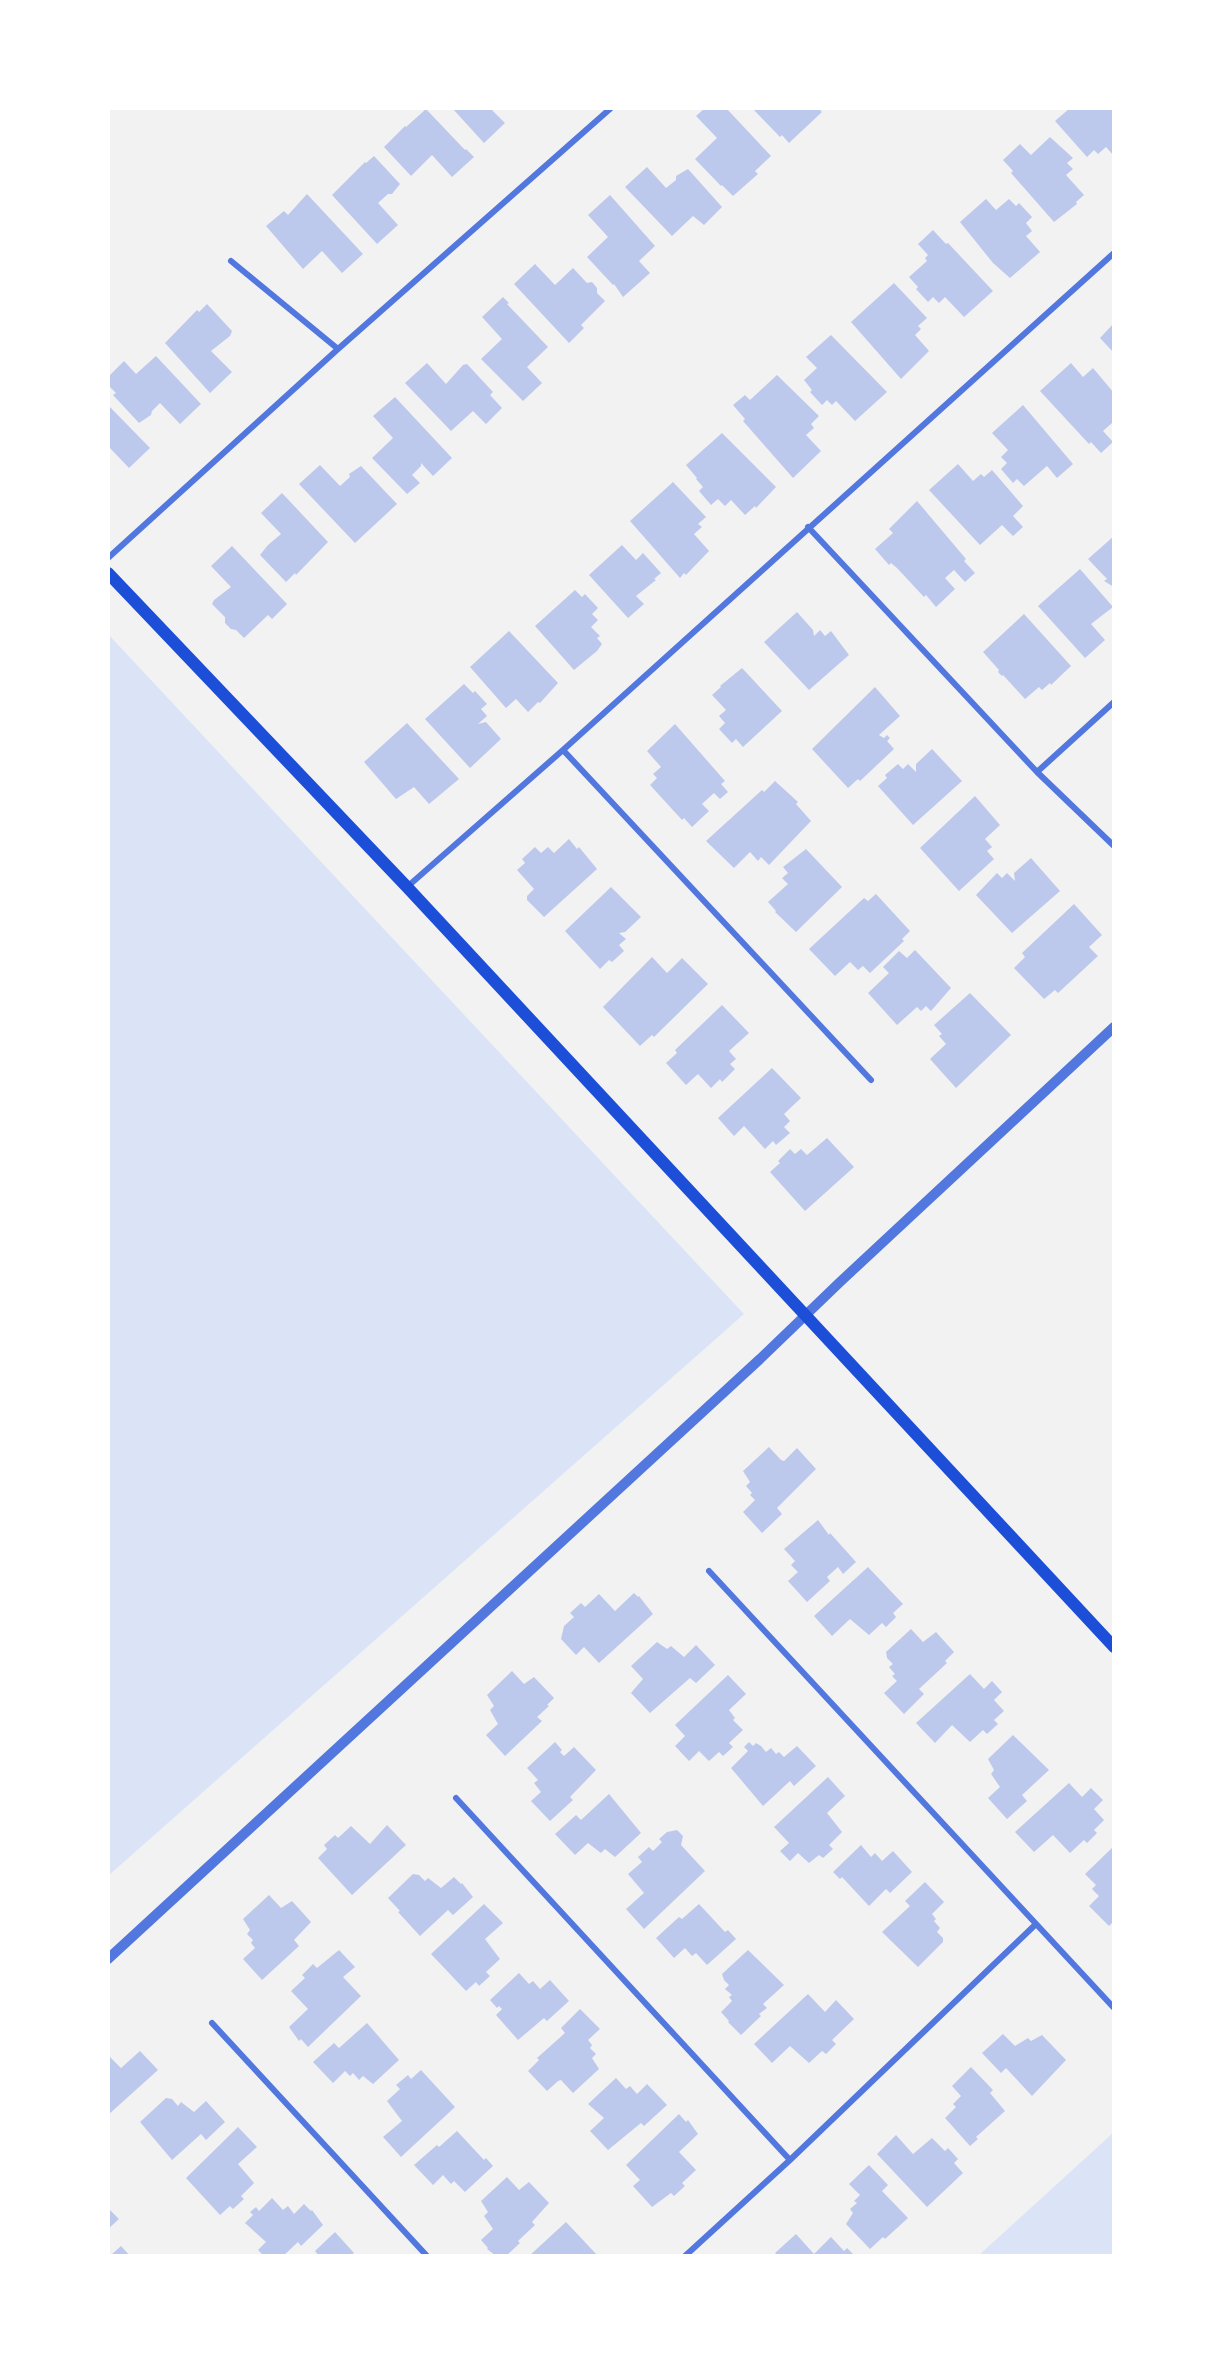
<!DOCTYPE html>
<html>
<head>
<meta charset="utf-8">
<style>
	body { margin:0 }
	#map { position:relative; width:1222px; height:2364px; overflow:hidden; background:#f2f2f2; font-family:Ubuntu,sans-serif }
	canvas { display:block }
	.frame { position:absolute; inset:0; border:110px solid #fff; pointer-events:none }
</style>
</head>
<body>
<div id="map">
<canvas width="1222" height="2364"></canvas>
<div class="frame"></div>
</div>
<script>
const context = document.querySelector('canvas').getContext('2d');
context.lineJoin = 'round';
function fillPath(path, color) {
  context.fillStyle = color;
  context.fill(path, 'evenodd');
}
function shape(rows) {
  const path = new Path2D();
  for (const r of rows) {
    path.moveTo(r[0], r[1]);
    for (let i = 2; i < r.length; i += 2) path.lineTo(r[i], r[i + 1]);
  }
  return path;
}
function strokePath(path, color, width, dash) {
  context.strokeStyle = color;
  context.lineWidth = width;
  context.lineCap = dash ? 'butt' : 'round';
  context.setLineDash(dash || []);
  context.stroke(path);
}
const green = shape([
	[108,634,744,1314,108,1876],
	[1114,2132,1114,2256,978,2256]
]);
const building = shape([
	[452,108,490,108,505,123,484,143],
	[705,108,729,108,727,109,771,156,755,171,758,174,733,196,722,185,721,186,695,159,717,138,696,116],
	[752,108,818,108,822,112,789,143,782,135,780,137],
	[1070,108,1114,108,1114,156,1106,147,1098,154,1094,150,1087,157,1055,121],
	[426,109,465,150,466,149,474,157,452,177,432,155,411,176,384,147,405,126,406,127],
	[1050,137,1073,158,1067,163,1073,169,1066,175,1084,195,1076,202,1077,204,1054,222,1011,173,1013,171,1003,160,1020,144,1031,155],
	[374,156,400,184,392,194,388,194,378,203,398,225,377,244,332,195,365,162,366,163],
	[647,167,666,188,676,180,676,176,688,169,722,207,704,225,693,216,672,236,625,187],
	[307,194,363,254,342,273,322,251,303,269,266,226,284,211,288,215],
	[610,195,655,246,639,261,650,273,623,297,614,284,613,285,587,257,608,237,588,215],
	[986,199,996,210,1009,199,1016,206,1019,203,1032,217,1026,223,1032,231,1026,236,1040,252,1010,278,993,263,960,222],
	[933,230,946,244,948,243,993,291,964,317,945,297,939,303,933,297,928,302,916,289,918,287,909,277,927,261,925,258,928,255,918,244],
	[535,264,555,285,573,268,587,283,592,282,597,288,597,293,605,301,581,325,584,328,569,343,514,284],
	[894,283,927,318,918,326,921,329,915,335,929,351,901,379,851,322],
	[503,297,509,303,507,304,548,347,527,367,542,383,523,401,481,359,502,339,482,317],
	[207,304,232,331,230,336,211,351,232,372,210,393,165,343,197,310,199,312],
	[1114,323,1114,353,1100,338],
	[831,335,887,392,855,421,836,401,832,405,827,400,822,405,810,392,812,390,804,380,817,368,806,357],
	[156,356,201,404,180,424,160,403,152,411,151,415,139,423,113,395,116,393,108,385,108,377,124,361,136,374],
	[427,363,446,384,463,365,467,364,493,392,490,395,502,408,486,424,473,411,451,431,405,383],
	[1071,363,1083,377,1093,368,1114,393,1114,425,1112,423,1103,431,1113,442,1101,453,1091,442,1089,444,1040,391],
	[777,375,819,416,811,424,814,428,806,435,821,451,793,478,743,421,745,419,733,405,745,395,750,400],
	[395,397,452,458,433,476,421,463,421,466,412,475,420,483,407,494,372,458,393,438,373,416],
	[108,405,150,448,129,468,108,446],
	[1023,405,1073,464,1057,478,1047,466,1024,486,1017,479,1013,483,1001,469,1007,463,1001,457,1008,450,992,433],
	[722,433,776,487,756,508,755,506,745,515,731,500,725,506,718,499,711,505,699,491,703,487,696,479,697,478,686,465],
	[958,464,973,481,981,474,984,477,992,470,1023,506,1013,516,1023,527,1013,536,1002,525,980,545,929,490],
	[320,465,340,486,350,477,349,474,361,466,397,504,355,543,299,484],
	[673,482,706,517,698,524,702,527,694,534,709,551,686,575,684,573,680,578,630,521],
	[282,493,328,542,296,575,295,573,286,582,260,555,268,545,281,534,261,513],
	[917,501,966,559,964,561,975,573,965,582,954,570,945,578,955,589,936,607,926,595,924,597,897,568,891,563,889,565,875,549,893,533,889,529],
	[1114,536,1114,587,1104,581,1107,579,1088,559],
	[622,545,636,560,643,553,661,573,654,579,656,580,636,596,644,604,628,618,589,575],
	[232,546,287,604,272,619,268,615,244,638,236,630,231,629,225,623,225,617,212,604,214,600,231,587,211,566],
	[1080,569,1113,607,1091,624,1105,640,1085,658,1038,606],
	[575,590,582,597,585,594,598,608,592,614,598,620,591,627,600,636,597,638,602,644,597,651,574,670,535,626],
	[797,612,813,630,814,636,820,630,825,636,831,631,849,655,809,690,764,642],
	[1024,614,1071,666,1051,685,1050,683,1042,690,1039,687,1025,699,1003,675,1002,676,998,672,999,670,983,652],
	[509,631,558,683,540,703,538,702,528,712,516,699,506,708,470,667],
	[742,668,782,711,743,747,736,739,732,743,719,729,725,723,719,716,726,710,712,695,721,687,720,686],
	[464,684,473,693,475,691,487,704,481,709,487,716,478,724,486,722,501,739,470,768,425,719],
	[875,687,900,716,879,735,884,738,887,735,890,738,887,741,894,749,860,781,858,779,848,788,812,749],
	[407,723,459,779,429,804,414,787,396,799,364,762],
	[675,724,725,781,721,784,728,792,720,799,714,793,702,804,709,811,692,827,684,818,682,820,650,785,657,778,653,774,661,767,647,751],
	[932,749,962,781,913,825,878,786,887,778,885,775,898,764,903,769,908,764,916,772,916,764],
	[775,781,798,802,796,804,811,821,769,865,761,857,758,861,750,852,734,868,706,841,762,790,764,792],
	[975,796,1000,825,985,839,992,847,987,851,994,859,959,891,920,848],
	[569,839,577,849,579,847,597,869,544,917,527,900,527,896,534,889,517,870,525,863,522,859,535,847,541,853,548,847,554,853],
	[806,849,842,887,796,932,775,912,776,911,768,902,788,884,782,878,788,873,783,867],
	[1031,858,1060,891,1012,933,976,895,997,873,1002,878,1007,873,1015,881,1014,873],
	[611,887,641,917,625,932,619,933,626,939,619,945,624,951,612,962,609,960,600,969,565,931],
	[876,894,910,931,902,939,904,941,870,973,863,966,858,970,850,962,835,976,809,949,864,898,868,901],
	[1074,904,1102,935,1089,947,1098,956,1058,993,1055,990,1044,999,1014,968,1025,957,1022,953],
	[915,950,951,988,931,1011,926,1006,921,1011,917,1007,897,1025,868,993,889,973,883,967,899,951,907,958],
	[652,957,667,973,682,958,708,984,654,1037,652,1035,640,1046,603,1007],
	[970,993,1011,1035,956,1088,930,1059,946,1044,939,1036,942,1034,934,1025],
	[722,1005,749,1033,729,1051,736,1059,730,1064,735,1069,722,1082,720,1079,711,1088,698,1074,686,1085,666,1063,677,1053,675,1050],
	[772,1068,801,1098,784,1114,790,1121,784,1127,790,1133,776,1145,773,1141,765,1149,744,1126,734,1136,718,1118],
	[827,1138,854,1167,805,1211,770,1172,780,1163,778,1161,790,1149,795,1154,801,1149,807,1155],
	[769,1447,781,1460,784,1461,797,1448,816,1469,777,1508,782,1514,762,1533,743,1512,755,1500,750,1495,752,1493,746,1486,750,1482,743,1471],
	[818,1520,829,1535,830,1533,856,1562,843,1574,838,1567,827,1577,830,1581,807,1602,788,1581,798,1572,791,1565,795,1561,784,1549],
	[868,1567,903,1604,893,1613,896,1617,886,1627,882,1623,869,1635,850,1619,832,1636,814,1616],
	[634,1593,638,1597,639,1596,653,1614,599,1663,584,1647,576,1655,561,1639,564,1626,574,1617,570,1613,581,1603,585,1607,599,1594,615,1611],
	[911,1629,923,1642,936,1632,954,1652,945,1661,947,1663,919,1689,924,1694,904,1714,884,1693,897,1681,892,1676,895,1674,889,1667,893,1664,887,1658,886,1652],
	[657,1642,667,1649,671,1646,684,1657,696,1645,715,1665,696,1683,690,1678,650,1713,631,1693,643,1679,631,1666],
	[512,1671,524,1684,534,1677,554,1698,547,1705,549,1706,537,1717,542,1721,505,1756,486,1735,498,1724,490,1710,494,1706,487,1695],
	[970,1674,984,1689,992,1681,1002,1692,994,1700,1004,1711,994,1720,998,1724,987,1734,983,1730,970,1742,952,1725,935,1743,916,1723],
	[728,1675,746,1694,729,1710,735,1718,733,1720,743,1730,729,1743,733,1747,723,1756,719,1752,709,1761,699,1751,689,1761,675,1746,685,1736,675,1725],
	[1013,1735,1049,1770,1022,1795,1027,1801,1007,1819,988,1798,1000,1787,991,1774,994,1770,988,1759],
	[555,1742,562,1750,560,1752,564,1756,574,1747,596,1770,570,1797,573,1800,550,1821,531,1801,541,1792,534,1783,538,1780,527,1768],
	[749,1742,753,1746,756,1743,761,1746,766,1752,771,1748,776,1754,779,1752,784,1757,797,1746,816,1766,794,1786,790,1781,763,1806,731,1768,748,1751,744,1747],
	[828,1777,845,1796,827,1813,842,1832,829,1845,833,1849,823,1858,819,1855,809,1863,798,1853,790,1861,780,1851,789,1843,774,1827],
	[1069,1783,1082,1797,1091,1788,1103,1800,1094,1809,1104,1820,1094,1830,1097,1833,1087,1843,1084,1840,1070,1853,1053,1835,1034,1852,1015,1832],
	[609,1794,641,1833,615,1857,605,1849,601,1853,588,1843,575,1855,555,1834,576,1815,581,1820],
	[387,1825,406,1845,352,1895,318,1858,327,1849,324,1845,335,1835,338,1838,351,1826,370,1844],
	[677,1830,683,1836,681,1845,705,1871,644,1929,626,1909,644,1893,628,1874,642,1862,638,1857,649,1847,653,1851,662,1842,659,1839,667,1832],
	[861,1845,871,1857,875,1853,882,1861,893,1851,912,1872,890,1893,886,1889,869,1906,842,1877,840,1879,833,1872],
	[1113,1847,1114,1921,1109,1926,1089,1906,1099,1896,1092,1889,1096,1885,1085,1874],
	[413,1874,419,1875,425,1881,428,1878,441,1888,454,1877,461,1884,462,1883,473,1897,453,1915,448,1910,420,1936,398,1912,400,1911,388,1898],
	[925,1882,944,1902,932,1914,936,1919,934,1921,940,1928,937,1932,943,1938,943,1942,918,1967,882,1932,910,1906,905,1901],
	[269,1895,281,1908,292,1901,311,1922,294,1940,299,1946,262,1980,243,1959,255,1948,251,1943,253,1940,247,1934,250,1930,243,1919],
	[484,1904,503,1923,485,1939,500,1959,486,1972,490,1976,479,1986,476,1982,466,1991,431,1954],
	[699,1904,725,1932,728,1930,736,1939,707,1965,696,1953,692,1956,685,1948,674,1958,656,1938,679,1917,682,1919],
	[339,1950,355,1967,343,1977,361,1996,308,2047,301,2039,299,2041,289,2027,308,2009,291,1991,305,1978,302,1975,313,1964,317,1968],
	[748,1950,784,1985,763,2004,767,2008,759,2014,761,2016,741,2035,728,2022,729,2021,721,2012,732,2001,729,1997,732,1995,725,1989,729,1985,724,1980,722,1974],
	[519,1973,529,1984,533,1981,540,1989,550,1980,569,2001,547,2021,544,2018,518,2040,496,2015,502,2009,499,2006,497,2008,490,2000],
	[808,1994,825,2012,836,2000,854,2019,832,2040,836,2044,826,2054,822,2051,809,2063,790,2046,772,2063,754,2044],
	[580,2009,600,2029,588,2040,592,2045,590,2048,596,2054,592,2058,599,2069,573,2093,561,2080,558,2081,547,2091,528,2071,539,2060,537,2058,565,2033,561,2028],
	[367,2023,399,2060,373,2084,363,2076,359,2080,353,2073,350,2076,345,2071,333,2083,313,2062,334,2043,339,2048],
	[1003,2034,1015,2046,1028,2038,1031,2041,1042,2035,1066,2060,1032,2096,1006,2068,1001,2073,982,2053],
	[140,2051,158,2070,108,2115,108,2055,121,2068],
	[971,2067,993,2090,990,2093,1005,2111,976,2137,978,2139,970,2146,945,2118,956,2107,953,2104,961,2096,952,2086],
	[421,2070,455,2107,401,2157,383,2137,402,2121,387,2101,400,2089,396,2085,408,2075,411,2079],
	[616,2078,626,2089,630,2086,637,2094,647,2084,667,2105,644,2126,641,2123,608,2150,590,2131,604,2118,588,2104],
	[166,2098,172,2099,178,2106,181,2102,194,2112,206,2101,225,2122,206,2140,201,2134,172,2160,140,2122],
	[679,2114,686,2122,688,2120,698,2134,679,2152,696,2170,682,2183,685,2186,674,2196,671,2193,652,2207,633,2186,640,2180,626,2165],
	[238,2127,257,2147,238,2164,254,2183,241,2196,244,2199,233,2209,230,2206,220,2215,186,2178],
	[457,2131,484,2160,486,2158,493,2166,465,2192,454,2181,451,2184,443,2175,433,2185,414,2165,437,2145,439,2147],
	[896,2135,913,2154,932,2138,945,2151,948,2148,958,2159,954,2163,963,2173,927,2207,877,2154],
	[869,2165,888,2185,882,2191,908,2218,885,2239,883,2237,870,2249,846,2224,853,2213,850,2209,857,2203,854,2201,860,2195,849,2184],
	[507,2177,519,2190,529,2182,549,2203,532,2222,535,2225,518,2241,520,2243,506,2256,496,2256,487,2249,488,2248,481,2240,493,2229,484,2216,488,2212,481,2201],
	[272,2198,283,2210,288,2206,294,2214,304,2204,311,2211,312,2210,323,2225,301,2246,298,2242,283,2256,264,2256,258,2250,266,2242,245,2223,253,2215,250,2212,256,2207,259,2211],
	[108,2208,119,2219,108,2229],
	[566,2222,598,2256,529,2256],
	[335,2232,354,2253,350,2256,319,2256,315,2251],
	[796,2234,814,2254,831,2237,844,2251,847,2248,855,2256,778,2256,775,2253],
	[121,2246,130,2256,110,2256]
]);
const minor = shape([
	[231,261,338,349],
	[808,527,1037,772,1114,846],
	[108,558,338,349,611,108],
	[563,750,871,1080],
	[1037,772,1114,702],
	[407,887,563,750,1114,253],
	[709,1571,1114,2008],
	[456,1798,790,2160],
	[212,2023,427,2256],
	[685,2256,790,2160,1036,1924]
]);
const tertiary = shape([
	[108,1959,760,1359,840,1282,1114,1027]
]);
const secondary = shape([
	[108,573,407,887,1114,1647]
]);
fillPath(green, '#dbe4f7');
fillPath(building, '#bdc9ec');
strokePath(minor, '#5277de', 6);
strokePath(tertiary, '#5277de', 10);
strokePath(secondary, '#1d4ed8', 12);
</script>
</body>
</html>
